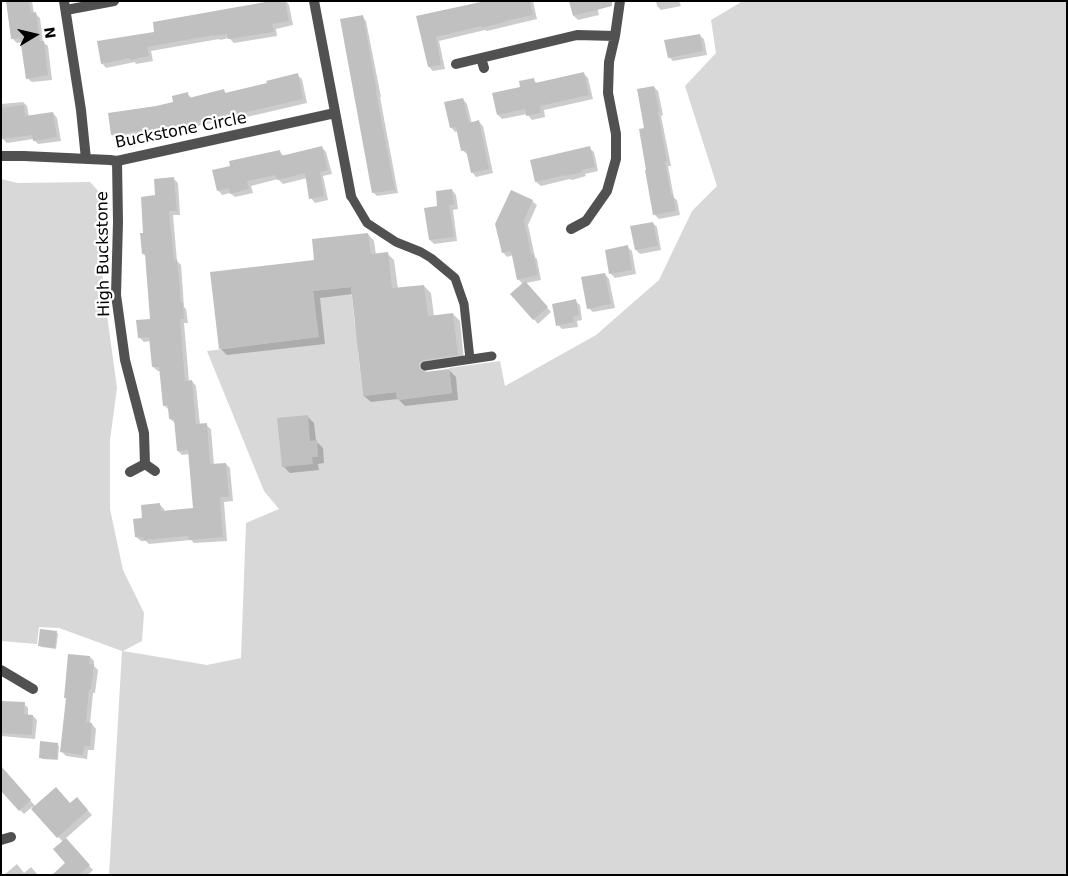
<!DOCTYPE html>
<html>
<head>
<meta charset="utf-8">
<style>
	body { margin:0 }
	#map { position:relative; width:1068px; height:876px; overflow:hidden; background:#fff; font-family:"DejaVu Sans",sans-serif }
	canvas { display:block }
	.frame { position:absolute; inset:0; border:2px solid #000; pointer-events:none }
	.north { position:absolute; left:10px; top:10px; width:50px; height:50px; -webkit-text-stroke:4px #fff; paint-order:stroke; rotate:81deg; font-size:14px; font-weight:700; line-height:20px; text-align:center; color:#000 }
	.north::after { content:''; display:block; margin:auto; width:18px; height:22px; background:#000; clip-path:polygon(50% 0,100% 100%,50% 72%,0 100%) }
</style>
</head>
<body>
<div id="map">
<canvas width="1068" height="876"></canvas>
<div class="frame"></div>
<div class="north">N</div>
</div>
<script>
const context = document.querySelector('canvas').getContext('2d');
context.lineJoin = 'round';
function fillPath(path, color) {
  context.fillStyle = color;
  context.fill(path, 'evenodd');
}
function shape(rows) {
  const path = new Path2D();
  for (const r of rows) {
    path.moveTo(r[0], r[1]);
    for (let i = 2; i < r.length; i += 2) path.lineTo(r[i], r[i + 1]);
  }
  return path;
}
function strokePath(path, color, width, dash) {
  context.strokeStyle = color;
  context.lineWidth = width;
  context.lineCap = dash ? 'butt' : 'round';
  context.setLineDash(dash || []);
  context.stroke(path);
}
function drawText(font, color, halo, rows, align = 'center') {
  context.font = font + ' "DejaVu Sans",sans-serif';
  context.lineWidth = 4.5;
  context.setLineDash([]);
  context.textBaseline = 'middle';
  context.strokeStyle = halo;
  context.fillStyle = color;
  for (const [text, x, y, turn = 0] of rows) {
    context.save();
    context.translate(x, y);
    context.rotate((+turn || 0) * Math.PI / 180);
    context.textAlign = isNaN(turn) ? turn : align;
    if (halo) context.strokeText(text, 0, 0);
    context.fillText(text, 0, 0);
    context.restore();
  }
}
const green = shape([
	[743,1,1067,1,1067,875,109,875,122,651,59,628,39,627,37,644,1,641,1,179,18,183,90,182,100,193,103,286,117,388,110,440,110,509,123,570,144,613,142,641,123,651,207,665,241,658,246,523,279,509,264,491,207,351,318,337,313,291,351,287,355,326,373,324,358,352,363,396,396,392,398,400,452,393,449,368,500,361,505,386,596,335,659,280,692,211,717,186,685,86,716,53,711,20]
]);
const shadow = shape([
	[8,1,32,1,34,13,35,13,40,18,43,42,48,46,52,80,32,82,27,78,22,42,17,43,12,38],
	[278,1,286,1,289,5,293,25,276,29,277,36,234,43,229,38,220,40,219,39,151,51,153,61,136,64,135,62,106,68,102,63,156,33],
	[493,1,533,1,537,19,487,31,485,30,439,41,445,69,433,71,429,67,418,17],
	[596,1,599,15,578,20,574,16],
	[656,1,679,1,681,6,661,10,657,6],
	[362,16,366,21,381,97,380,97,398,193,377,196,373,192],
	[699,35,704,39,707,55,673,61,669,57],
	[584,74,588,78,593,99,544,110,545,117,532,120,527,114,502,119,498,115,522,88,533,80,538,84],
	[297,75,302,79,307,103,234,120,232,118,177,131,117,139,112,135,109,114,175,103,187,94,192,98,224,91,227,94,268,84],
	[654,87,658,91,663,115,661,116,671,166,668,166,674,198,677,200,680,215,659,219,655,215,645,129],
	[463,99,467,104,472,124,479,122,483,126,493,173,476,177,472,172,468,154,467,154,462,150,458,131,455,132,451,127],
	[23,102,27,106,29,117,53,113,57,118,61,141,38,144,33,139,7,143,2,138,1,104],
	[322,147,326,152,332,174,323,176,328,200,315,203,311,198,307,178,283,184,278,179,251,186,253,193,235,197,230,193,222,195,218,190,279,151,284,156],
	[589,148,594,152,598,171,585,174,586,176,572,180,570,179,541,186,536,182],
	[173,178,178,183,180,215,173,215,177,261,181,265,184,307,186,309,188,323,184,323,189,381,192,381,196,386,200,425,206,425,211,429,214,465,226,464,230,468,233,501,224,502,227,541,194,543,191,540,149,544,146,541,141,541,136,537,143,519,160,505,164,509,165,512,195,509,190,454,182,455,178,451,175,423,170,419,168,409,164,405,161,371,158,371,153,367,151,341,144,342,139,337,152,320,147,257,143,254,144,234,157,196],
	[452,190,456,195,458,209,453,210,457,241,434,244,430,240,439,207],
	[532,201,537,205,528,225,535,257,537,259,541,280,526,283,551,312,538,324,512,294,523,284,518,279,513,255,507,257,503,252],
	[653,223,657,227,661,250,640,254,636,250,631,227],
	[368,234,374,241,376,255,387,253,394,260,398,289,424,286,431,293,434,316,453,314,460,321,464,361,426,370,425,373,449,370,456,377,458,400,405,406,398,399,371,402,364,396,353,294,320,298,325,344,227,355,220,348,316,261],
	[627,247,632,251,636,274,615,278,611,274],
	[605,274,609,279,615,308,593,312,588,308],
	[575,301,580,305,582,320,577,321,578,327,562,329,558,325],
	[307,416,314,423,316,441,323,448,324,463,318,464,319,470,290,473,283,466],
	[56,632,58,634,56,649,42,647,40,646],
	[90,657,94,661,94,666,98,670,95,693,93,693,90,724,92,724,96,729,94,750,88,750,87,759,66,756,62,752,67,699,65,698],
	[1,702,24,704,28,708,28,715,33,716,37,720,35,739,1,736],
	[57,744,59,746,58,760,42,759,40,757],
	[11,778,36,807,81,803,92,815,65,839,93,870,88,875,55,875,67,863,63,842,32,807,24,814,20,810],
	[17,864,24,873,31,867,38,875,4,875]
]);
const building = shape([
	[6,1,29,1,31,13,36,12,40,41,44,41,48,75,26,79,20,38,11,39],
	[271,1,285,1,289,21,272,24,274,32,228,39,227,34,214,36,214,35,147,47,149,56,131,60,130,58,101,64,97,41,154,32,153,22],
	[485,1,530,1,533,15,505,21,505,22,481,28,481,26,436,37,441,65,428,67,416,16],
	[569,1,612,1,612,6,573,16],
	[363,15,377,93,376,93,395,190,372,193,340,19],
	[700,34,703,51,668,58,664,40],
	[584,72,589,95,540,106,541,113,526,116,525,109,497,115,492,93,520,87,519,81,534,78,535,83],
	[298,73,303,99,229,116,228,114,172,127,111,135,108,113,156,106,173,102,172,96,188,92,189,98,224,89,225,93,267,83,266,81],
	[654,86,659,111,658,112,667,161,665,162,671,195,673,195,676,211,653,215,645,170,646,170,639,129,644,128,637,89],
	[463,98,469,123,479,120,489,169,471,173,466,150,461,151,456,127,450,128,444,102],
	[24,105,25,116,53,112,57,137,33,141,32,135,1,139,1,108],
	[322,146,328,170,320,172,324,196,309,199,305,173,277,180,276,175,247,181,249,189,230,194,229,188,217,191,212,170,230,166,229,161,280,150,281,156],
	[590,146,595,167,582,170,582,172,566,176,566,175,535,182,530,160],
	[174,177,177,211,169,211,174,260,177,259,181,303,183,303,184,319,180,319,185,381,192,380,196,424,207,423,210,464,226,463,229,497,220,497,223,537,189,540,188,536,144,540,143,537,135,537,133,519,142,518,141,505,160,503,161,511,193,508,188,450,177,451,174,419,169,419,168,405,163,406,159,367,152,367,149,337,138,338,136,320,150,319,145,254,142,254,140,233,143,233,141,197,155,195,154,179],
	[452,189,454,205,449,205,454,237,429,240,424,208,437,206,436,191],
	[511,190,533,200,524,220,531,254,533,253,538,275,517,280,511,251,502,253,495,224],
	[653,222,658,246,635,250,630,226],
	[368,233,371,254,388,252,392,288,424,285,428,316,453,313,458,355,424,360,419,363,419,366,420,370,425,372,449,369,452,393,397,400,396,392,363,396,351,287,313,291,319,337,219,349,210,272,314,260,312,239],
	[628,245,632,270,609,274,605,250],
	[605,273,611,304,587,309,581,277],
	[525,281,548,307,533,320,510,294],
	[576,299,579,315,573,316,574,322,556,326,552,304],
	[308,415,310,441,317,440,318,457,312,457,313,464,282,467,277,418],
	[40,629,57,631,55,648,38,646],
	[68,654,90,656,89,664,94,664,91,689,89,689,86,722,92,723,90,746,84,746,83,755,60,752,66,698,64,698],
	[1,701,25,702,24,714,33,715,32,735,1,733],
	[40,741,58,743,57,759,39,758],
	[1,766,31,800,19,811,1,791],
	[56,787,70,803,77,797,88,810,57,838,31,809],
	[66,838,90,865,79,875,52,875,65,863,53,849]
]);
const service = shape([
	[351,196,367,223,396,242,421,252,431,258,455,278,464,304,470,359],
	[425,366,492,356]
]);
const minor = shape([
	[64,1,81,110,86,159],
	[314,1,351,196],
	[66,10,114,1],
	[481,58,484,68],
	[456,64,577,35,615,36],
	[1,156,24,156,110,160,117,161,335,113],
	[117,161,118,222,116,295,125,360,144,433,145,464],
	[571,229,586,221,607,191,616,159,616,134,608,93,609,62,615,36,620,1],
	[130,472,145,464,155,471],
	[1,670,33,689],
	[1,840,11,837]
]);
const streetNames = [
	["Buckstone Circle",181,131,-11],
	["High Buckstone",104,254,-91]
];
fillPath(green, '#d8d8d8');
fillPath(shadow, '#0003');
fillPath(building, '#c0c0c0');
strokePath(service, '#515151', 9);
strokePath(minor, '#515151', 10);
drawText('16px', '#000', '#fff', streetNames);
</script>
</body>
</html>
